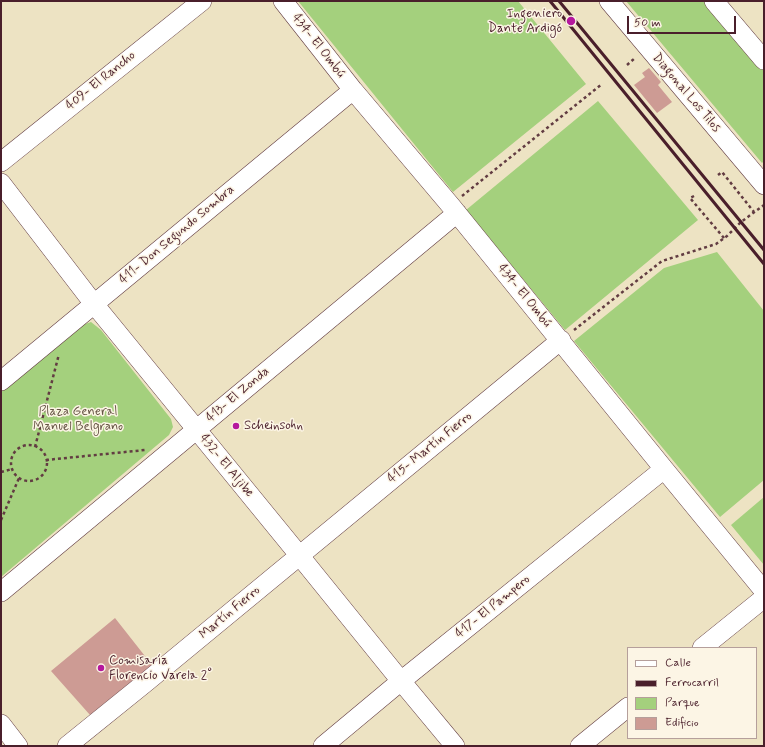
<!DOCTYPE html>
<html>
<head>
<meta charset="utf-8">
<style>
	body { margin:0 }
	#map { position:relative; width:765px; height:747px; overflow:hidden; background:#ede3c3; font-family:Mynerve,sans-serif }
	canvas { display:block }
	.frame { position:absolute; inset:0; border:2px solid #4a1f2b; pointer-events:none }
	.legend { position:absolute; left:627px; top:647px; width:130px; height:92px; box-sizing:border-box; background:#fcf5e5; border:1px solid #b59f9b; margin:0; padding:5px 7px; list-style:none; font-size:12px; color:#4a1f2b }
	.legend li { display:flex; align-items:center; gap:8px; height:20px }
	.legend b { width:20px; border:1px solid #b59f9b }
	.scale { position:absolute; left:627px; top:16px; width:109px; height:18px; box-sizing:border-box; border:2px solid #4a1f2b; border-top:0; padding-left:5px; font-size:12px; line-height:14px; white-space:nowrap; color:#4a1f2b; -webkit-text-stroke:3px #fcf5e5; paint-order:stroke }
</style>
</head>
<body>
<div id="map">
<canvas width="765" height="747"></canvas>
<div class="frame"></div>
<ul class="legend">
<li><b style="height:5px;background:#fff"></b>Calle</li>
<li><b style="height:5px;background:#4a1f2b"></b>Ferrocarril</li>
<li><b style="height:11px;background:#a4d07d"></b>Parque</li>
<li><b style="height:11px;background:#cd9b94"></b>Edificio</li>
</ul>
<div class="scale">50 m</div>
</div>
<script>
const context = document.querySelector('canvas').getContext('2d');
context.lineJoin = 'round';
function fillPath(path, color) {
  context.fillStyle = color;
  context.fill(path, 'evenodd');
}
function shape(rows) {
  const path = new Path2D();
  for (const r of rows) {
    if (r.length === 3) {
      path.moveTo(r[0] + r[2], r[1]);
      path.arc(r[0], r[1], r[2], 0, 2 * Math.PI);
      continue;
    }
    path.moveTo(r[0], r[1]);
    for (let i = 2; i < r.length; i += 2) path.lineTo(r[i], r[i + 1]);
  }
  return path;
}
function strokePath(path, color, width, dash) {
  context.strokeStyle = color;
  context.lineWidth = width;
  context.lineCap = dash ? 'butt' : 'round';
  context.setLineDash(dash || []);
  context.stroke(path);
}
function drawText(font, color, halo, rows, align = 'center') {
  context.font = font + ' Mynerve,sans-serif';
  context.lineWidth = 3;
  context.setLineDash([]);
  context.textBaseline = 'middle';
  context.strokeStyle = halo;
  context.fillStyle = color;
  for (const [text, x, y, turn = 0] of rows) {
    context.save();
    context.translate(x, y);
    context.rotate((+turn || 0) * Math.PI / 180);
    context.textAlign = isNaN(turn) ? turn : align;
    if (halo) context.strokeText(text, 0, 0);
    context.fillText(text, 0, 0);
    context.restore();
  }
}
const green = shape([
	[298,1,518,1,586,84,453,192],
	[626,1,709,1,764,66,764,161,762,163],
	[598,101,698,220,565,330,466,210],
	[717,252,764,311,764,480,720,517,574,341,664,268],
	[91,322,101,330,171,419,173,427,169,435,1,577,1,391,79,326],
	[764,497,764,565,731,525]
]);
const building = shape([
	[649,68,661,82,658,85,672,102,657,113,634,85,645,77,642,73],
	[115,618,152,665,90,715,51,671]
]);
const path = shape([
	[627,65,635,58],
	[718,175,722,172,754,212],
	[462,196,602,84],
	[694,196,690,198,724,238],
	[574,330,662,261,716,244,727,236,741,222,764,205],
	[29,463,18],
	[35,447,59,354],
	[46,460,145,450],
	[1,472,12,469],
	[1,520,19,478]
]);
const minor = shape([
	[283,1,353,90,451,206,664,469,764,591],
	[609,1,764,185],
	[714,1,764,60],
	[1,162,202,1],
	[1,183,94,304,299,555,401,681,455,746],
	[1,381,353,90],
	[1,592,457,213],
	[702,648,764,598],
	[1,724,18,746],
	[67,746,145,683,561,340],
	[323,746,401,681,664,469],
	[580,746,628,707]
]);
const rail = shape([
	[550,1,764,264],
	[559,1,764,250]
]);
const markers = [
	[571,21,5,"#b5179e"],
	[236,426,4,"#b5179e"],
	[101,668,4,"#b5179e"]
];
const poiNames = [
	["Ingeniero",562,14,"right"],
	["Dante Ardigó",562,29,"right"],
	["Scheinsohn",244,426],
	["Comisaría",109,661],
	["Florencio Varela 2°",109,676]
];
const streetNames = [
	["434- El Ombú",318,46,52],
	["409- El Rancho",101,81,-39],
	["Diagonal Los Tilos",686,93,50],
	["411- Don Segundo Sombra",177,235,-40],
	["434- El Ombú",524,296,51],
	["413- El Zonda",238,395,-40],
	["415- Martín Fierro",430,448,-39],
	["432- El Aljibe",226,466,51],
	["417- El Pampero",493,607,-39],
	["Martín Fierro",230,613,-40]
];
const parkNames = [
	["Plaza General",78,412],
	["Manuel Belgrano",78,427]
];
fillPath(green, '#a4d07d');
fillPath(building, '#cd9b94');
strokePath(minor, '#623c42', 20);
strokePath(path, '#623c42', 2.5, [3, 3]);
strokePath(minor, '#fff', 19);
strokePath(rail, '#4a1f2b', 3);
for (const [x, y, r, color] of markers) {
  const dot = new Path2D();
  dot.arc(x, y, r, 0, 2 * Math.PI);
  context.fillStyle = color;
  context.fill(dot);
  strokePath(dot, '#fcf5e5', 1.5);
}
drawText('13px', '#4a1f2b', '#fcf5e5', poiNames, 'left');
drawText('13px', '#4a1f2b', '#fcf5e5', streetNames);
drawText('13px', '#655444', '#fcf5e5', parkNames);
</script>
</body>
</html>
